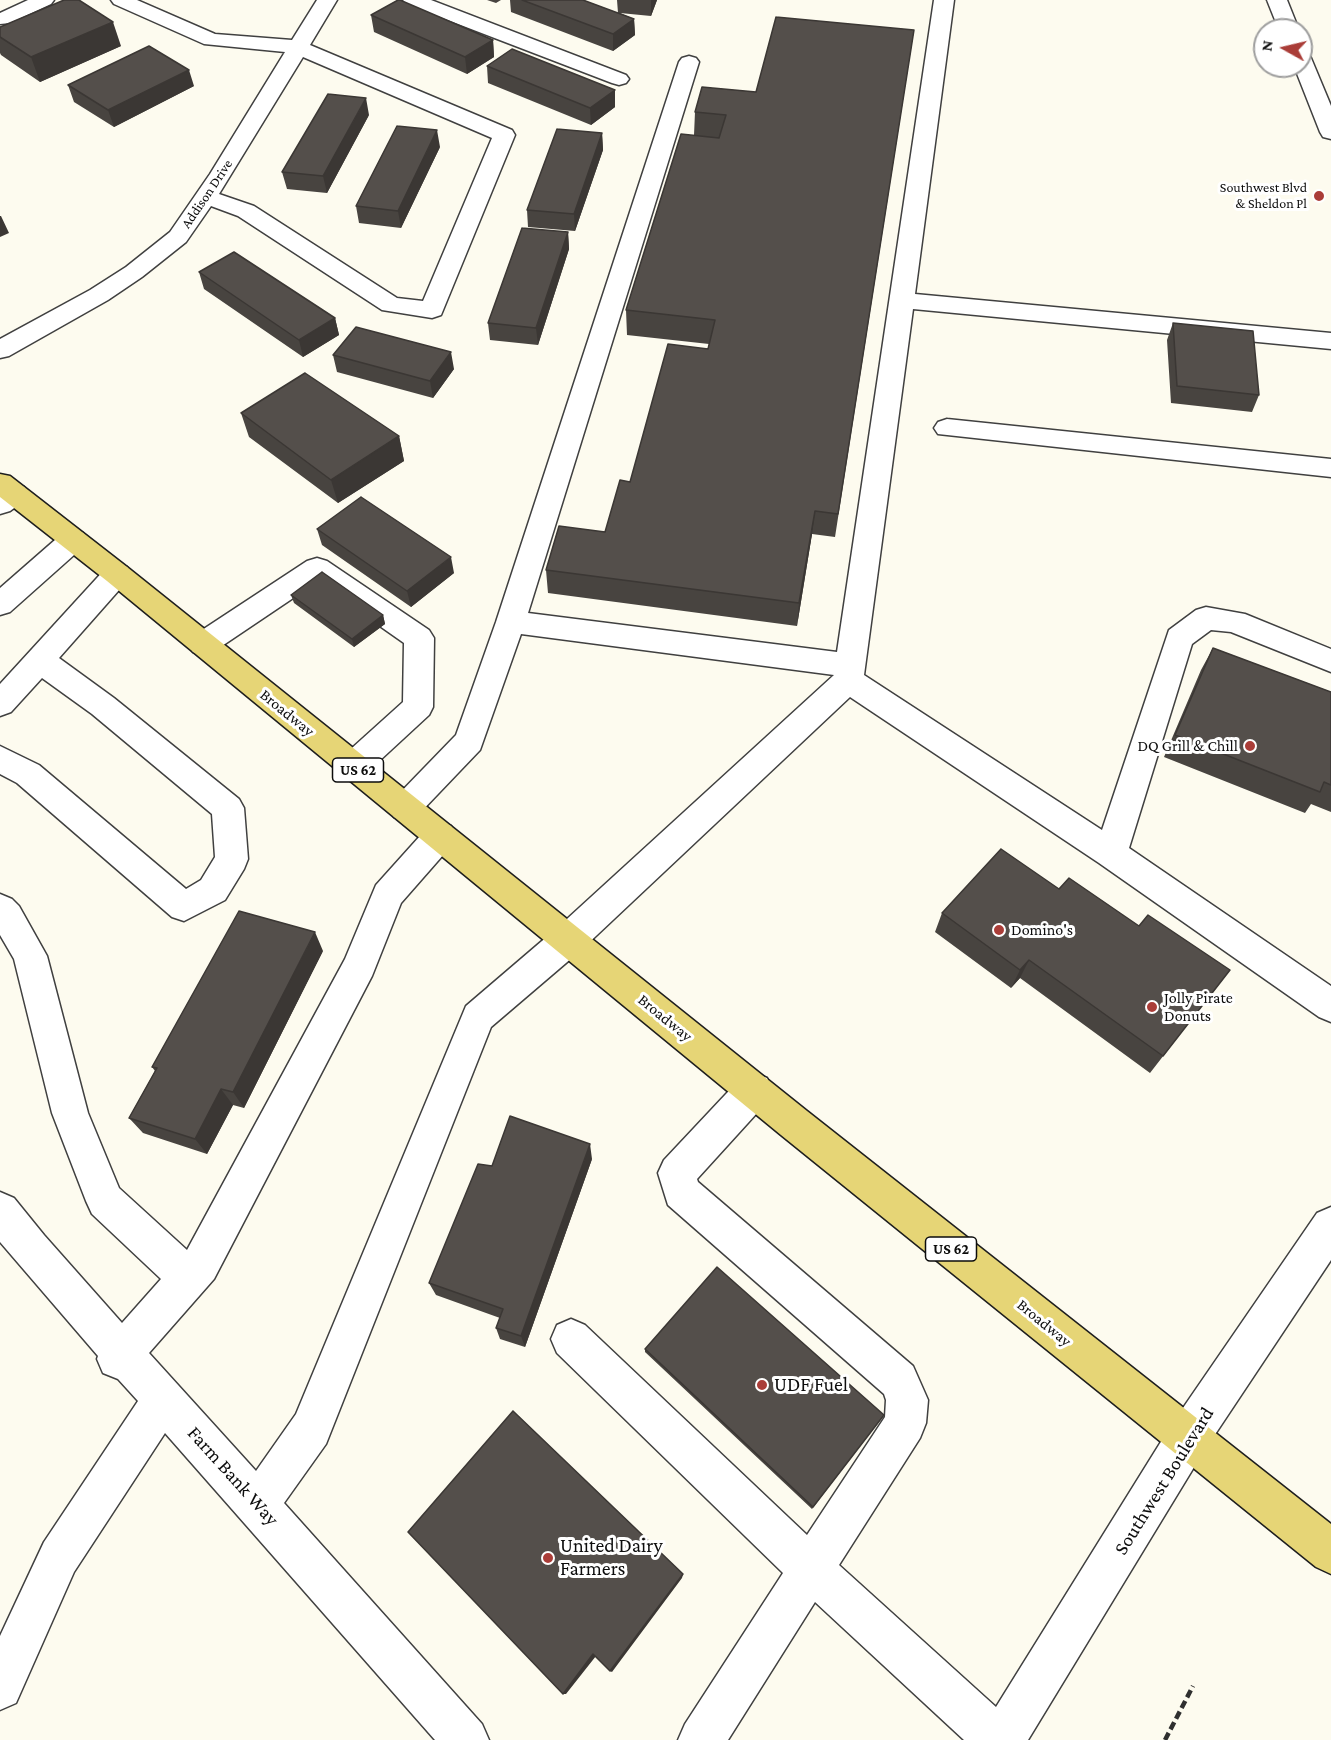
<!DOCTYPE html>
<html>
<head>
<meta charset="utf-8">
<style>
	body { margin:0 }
	#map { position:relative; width:1331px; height:1740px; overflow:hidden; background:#fdfbef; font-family:"Crimson Pro",serif }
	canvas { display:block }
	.north { position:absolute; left:1253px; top:18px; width:60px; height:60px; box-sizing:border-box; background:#fff; border:2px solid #9e9e9e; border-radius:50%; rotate:278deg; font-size:16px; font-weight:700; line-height:24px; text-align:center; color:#0d0d0d }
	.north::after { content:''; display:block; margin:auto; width:21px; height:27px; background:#aa3d38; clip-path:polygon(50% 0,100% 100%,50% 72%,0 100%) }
</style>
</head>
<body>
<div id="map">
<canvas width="1331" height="1740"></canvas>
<div class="north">N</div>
</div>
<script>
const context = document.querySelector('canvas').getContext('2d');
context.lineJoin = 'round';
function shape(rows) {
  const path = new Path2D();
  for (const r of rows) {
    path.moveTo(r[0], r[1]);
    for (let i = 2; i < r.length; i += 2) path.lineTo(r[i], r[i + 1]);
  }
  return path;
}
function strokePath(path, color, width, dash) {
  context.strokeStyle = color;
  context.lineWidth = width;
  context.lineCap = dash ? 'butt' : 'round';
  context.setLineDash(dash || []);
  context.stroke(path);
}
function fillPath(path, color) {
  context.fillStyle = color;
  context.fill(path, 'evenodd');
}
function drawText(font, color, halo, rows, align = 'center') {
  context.font = font + ' "Crimson Pro",serif';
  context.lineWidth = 6;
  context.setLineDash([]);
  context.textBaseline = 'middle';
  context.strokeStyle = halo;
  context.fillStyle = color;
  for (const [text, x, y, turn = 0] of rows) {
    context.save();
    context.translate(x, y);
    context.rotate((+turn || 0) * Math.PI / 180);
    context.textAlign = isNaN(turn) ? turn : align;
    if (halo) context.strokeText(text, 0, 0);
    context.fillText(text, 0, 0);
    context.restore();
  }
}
const path = shape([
	[1165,1740,1193,1686]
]);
const minor = shape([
	[28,0,54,0,51,4,10,23,0,24,0,13,28,0],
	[111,0,137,0,215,34,292,40,317,0,337,0,310,45,512,130,515,135,441,315,432,318,382,310,238,216,211,206,186,242,142,277,108,300,9,356,0,358,0,339,90,290,126,267,170,232,210,174,285,52,204,44,114,4,111,0],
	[303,57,492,138,423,301,397,298,254,206,219,194,303,57],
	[403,0,431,0,626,75,629,79,626,83,619,85,612,83,406,4,403,0],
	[934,0,954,0,915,294,1331,333,1331,349,913,309,864,675,1102,830,1169,630,1196,610,1206,607,1245,614,1331,649,1331,672,1231,632,1211,630,1192,644,1129,848,1331,986,1331,1022,1319,1017,1099,863,850,697,580,951,491,1027,326,1444,284,1503,482,1724,489,1740,435,1740,165,1433,74,1572,16,1703,0,1710,0,1636,44,1542,138,1401,118,1379,103,1373,97,1359,98,1356,0,1242,0,1192,14,1198,44,1235,122,1323,161,1279,92,1214,86,1201,52,1113,14,959,0,935,0,894,12,899,19,906,47,956,88,1113,119,1188,187,1250,345,959,376,885,429,826,440,822,451,826,456,836,451,846,401,903,372,976,214,1279,149,1353,256,1471,296,1414,466,1006,556,929,834,675,521,634,480,750,416,817,405,821,394,817,389,808,394,799,456,735,496,622,679,62,682,58,689,56,696,58,699,62,528,613,837,652,934,0],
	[1267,0,1287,0,1299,30,1279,30,1267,0],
	[1301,52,1308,54,1311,58,1331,106,1331,139,1323,137,1320,132,1294,66,1301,66,1301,52],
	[947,419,1331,459,1331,477,938,434,934,428,938,422,947,419],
	[14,484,24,487,28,494,24,501,10,511,0,514,0,490,14,484],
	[73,530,83,533,87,540,83,547,10,612,0,615,0,588,63,533,73,530],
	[317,558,327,561,429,630,434,638,433,707,429,715,364,775,353,779,342,775,337,766,342,757,403,702,404,643,317,582,213,652,203,655,193,652,188,644,193,636,307,561,317,558],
	[117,564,127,567,131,574,127,581,59,658,114,698,239,799,244,808,248,859,244,869,225,900,184,921,172,917,17,783,0,774,0,746,39,765,186,889,201,880,215,857,212,814,92,714,42,678,11,712,0,716,0,684,107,567,117,564],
	[754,1073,767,1078,772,1090,767,1102,697,1179,698,1182,913,1366,928,1400,926,1423,920,1438,839,1565,996,1707,1172,1424,1317,1213,1331,1207,1331,1260,1202,1454,1028,1740,964,1740,815,1602,728,1740,678,1740,685,1724,783,1573,557,1353,551,1339,557,1325,571,1319,585,1325,807,1535,885,1417,886,1400,884,1394,668,1205,658,1173,664,1160,741,1078,754,1073]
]);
const major = shape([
	[0,474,10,476,127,567,807,1111,1331,1524,1331,1574,1316,1567,781,1135,107,581,0,497,0,474]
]);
const wall = shape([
	[487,0,501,0,496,3],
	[510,0,583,0,618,13,617,0,657,0,651,16,620,13,634,19,635,35,613,51,511,12],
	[371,15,493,40,494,57,467,74,374,32],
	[0,27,121,46,40,82,1,55,0,53],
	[914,30,835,537,812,534,797,626,548,593,546,570,605,532,630,482,708,349,709,344,627,335,626,310,694,135,695,112,756,92],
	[487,66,615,90,615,107,591,125,488,83],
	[68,85,194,86,114,127,74,102],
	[369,115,327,193,287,189,282,172],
	[602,133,603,150,575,231,528,227,527,210],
	[440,147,401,228,359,223,356,206],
	[568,232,569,249,538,345,490,340,488,323],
	[199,272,335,318,339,335,303,357,204,289],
	[1173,323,1259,395,1252,412,1171,403,1167,340],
	[333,355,454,369,433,398,337,372],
	[241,413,399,436,404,461,338,503,249,437],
	[317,529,454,573,411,607,322,545],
	[291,595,383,615,385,624,354,647,294,603],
	[1213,648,1331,692,1331,812,1311,804,1305,813,1164,757,1201,670],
	[1059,889,1230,970,1150,1073,1020,978,1011,988,935,932,942,913],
	[323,951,244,1108,233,1105,207,1154,143,1133,129,1118,155,1071,152,1067],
	[592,1159,525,1347,500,1339,496,1328,500,1318,436,1295,429,1283],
	[645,1349,884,1415,812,1509,645,1352]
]);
const shadedWall = shape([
	[651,0,657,0,651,16],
	[634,19,635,35,613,51,613,34],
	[113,22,121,46,40,82,31,57],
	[493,40,494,57,467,74,465,57],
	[189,70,194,86,114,127,108,110],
	[615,90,615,107,591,125,590,108],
	[366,98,369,115,327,193,323,176],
	[437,130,440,147,401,228,398,211],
	[602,133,603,150,575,231,574,214],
	[0,216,1,216,9,233,0,237],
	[568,232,569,249,538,345,536,328],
	[335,318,339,335,303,357,299,340],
	[451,352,454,369,433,398,430,381],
	[399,436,404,461,338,503,331,480],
	[815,511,812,534,797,626,799,603],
	[451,557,454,573,411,607,407,591],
	[383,615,385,624,354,647,352,639],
	[315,932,323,951,244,1108,233,1092],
	[1029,960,1020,978,1011,988,1020,970],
	[221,1089,233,1105,207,1154,195,1139],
	[590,1144,592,1159,525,1347,521,1336],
	[683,1574,682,1578,612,1672,610,1671],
	[593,1654,596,1656,566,1694,563,1694]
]);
const building = shape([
	[64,0,79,0,113,22,31,57,0,37,0,27,64,0],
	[398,0,400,0,493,40,465,57,371,15,398,0],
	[522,0,583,0,634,19,613,34,522,0],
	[776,17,914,30,838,514,815,511,799,603,546,570,559,526,605,532,620,480,630,482,668,344,708,349,715,320,626,310,681,134,719,138,726,115,695,112,702,87,756,92,776,17],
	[149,46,189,70,108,110,68,85,149,46],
	[512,49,615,90,590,108,487,66,512,49],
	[328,94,366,98,323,176,282,172,328,94],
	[397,126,437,130,398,211,356,206,397,126],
	[557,129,602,133,574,214,527,210,557,129],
	[522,228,568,232,536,328,488,323,522,228],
	[234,252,335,318,299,340,199,272,234,252],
	[1173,323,1253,331,1259,395,1177,386,1173,323],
	[356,327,451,352,430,381,333,355,356,327],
	[305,373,399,436,331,480,241,413,305,373],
	[361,497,451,557,407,591,317,529,361,497],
	[322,572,383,615,352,639,291,595,322,572],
	[1213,648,1331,692,1331,785,1324,782,1320,792,1175,735,1213,648],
	[1001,849,1059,889,1069,878,1139,926,1148,915,1230,970,1163,1056,1029,960,1020,970,942,913,1001,849],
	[239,911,315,932,233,1092,221,1089,195,1139,129,1118,157,1068,152,1067,239,911],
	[510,1116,590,1144,521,1336,496,1328,503,1309,429,1283,478,1164,492,1166,510,1116],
	[717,1267,884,1415,813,1507,645,1349,717,1267],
	[513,1411,683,1574,610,1671,593,1654,563,1694,408,1532,513,1411]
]);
const markers = [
	[1319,196,6,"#aa3d38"],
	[1250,746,6,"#aa3d38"],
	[999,930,6,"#aa3d38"],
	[1152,1007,6,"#aa3d38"],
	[762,1385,6,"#aa3d38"],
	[548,1558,6,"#aa3d38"]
];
const farPoinames = [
	["Southwest Blvd",1307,188],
	["& Sheldon Pl",1307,204]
];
const farStreetnames = [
	["Addison Drive",207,194,-56]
];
const shields = [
	[358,770,51],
	[951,1249,51]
];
const shieldNames = [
	["US 62",358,770],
	["US 62",951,1249]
];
const streetNames = [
	["Broadway",287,713,39],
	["Broadway",665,1018,39],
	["Broadway",1044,1323,39]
];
const poiNames = [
	["DQ Grill & Chill",1238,746,"right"],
	["Domino's",1011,930],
	["Jolly Pirate",1164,998],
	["Donuts",1164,1016]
];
const nearPoinames = [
	["UDF Fuel",774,1385],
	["United Dairy",560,1546],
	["Farmers",560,1569]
];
const nearStreetnames = [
	["Farm Bank Way",233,1476,48],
	["Southwest Boulevard",1164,1481,-58]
];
strokePath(minor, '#404040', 3);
strokePath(major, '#1e1e1e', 3);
strokePath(path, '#2f2f2f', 4.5, [8, 4]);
fillPath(minor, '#fff');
fillPath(major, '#e6d576');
fillPath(wall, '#484440');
fillPath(shadedWall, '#3b3734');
fillPath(building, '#544f4b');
strokePath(building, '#3b3734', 1.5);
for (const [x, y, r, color] of markers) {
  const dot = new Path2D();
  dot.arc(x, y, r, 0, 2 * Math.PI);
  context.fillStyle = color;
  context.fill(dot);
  strokePath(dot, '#fff', 2);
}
drawText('14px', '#0d0d0d', '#fff', farPoinames, 'right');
drawText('14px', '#0d0d0d', '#fff', farStreetnames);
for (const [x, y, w] of shields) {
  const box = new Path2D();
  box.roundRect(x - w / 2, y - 12, w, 24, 4.5);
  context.fillStyle = '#fff';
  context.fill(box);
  strokePath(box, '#0d0d0d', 1.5);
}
drawText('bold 15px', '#0d0d0d', null, shieldNames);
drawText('16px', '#0d0d0d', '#fff', streetNames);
drawText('16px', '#0d0d0d', '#fff', poiNames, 'left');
drawText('20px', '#0d0d0d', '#fff', nearPoinames, 'left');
drawText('20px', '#0d0d0d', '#fff', nearStreetnames);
</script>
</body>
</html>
